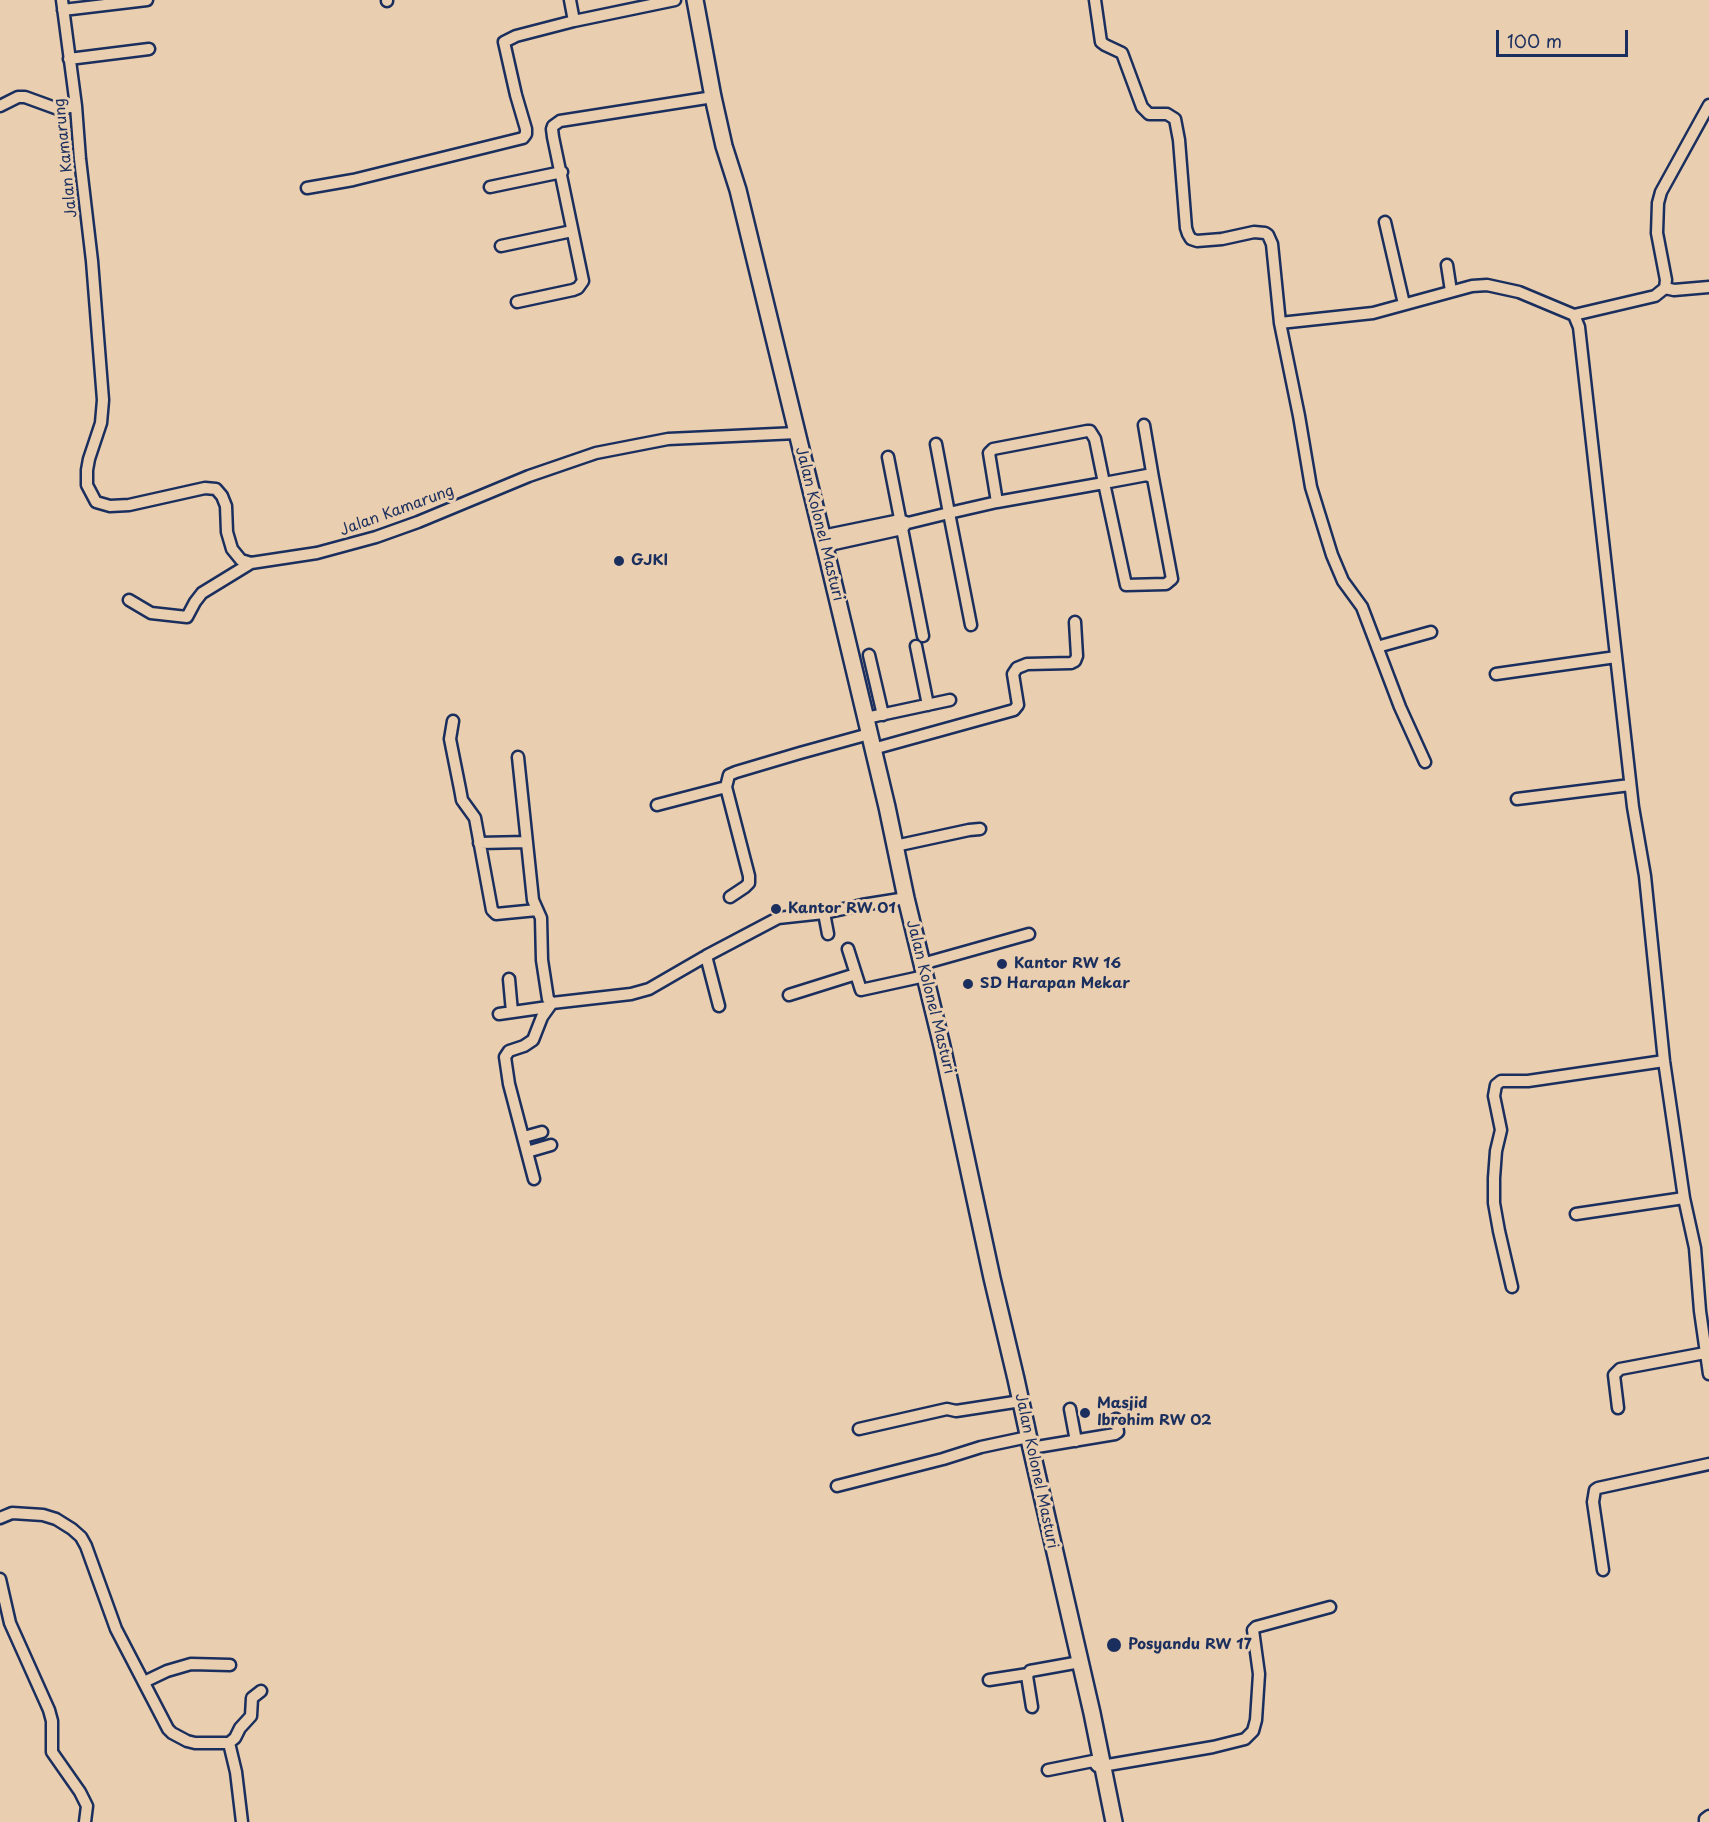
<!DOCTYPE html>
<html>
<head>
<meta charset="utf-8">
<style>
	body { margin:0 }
	#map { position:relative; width:1709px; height:1822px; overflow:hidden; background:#e9ceb0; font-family:"Playpen Sans",sans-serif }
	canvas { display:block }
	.scale { position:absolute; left:1496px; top:30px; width:132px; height:27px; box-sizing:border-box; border:3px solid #1b2f5e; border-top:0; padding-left:8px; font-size:18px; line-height:21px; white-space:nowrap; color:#1b2f5e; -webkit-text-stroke:4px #e9ceb0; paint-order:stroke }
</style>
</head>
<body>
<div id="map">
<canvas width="1709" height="1822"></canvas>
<div class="scale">100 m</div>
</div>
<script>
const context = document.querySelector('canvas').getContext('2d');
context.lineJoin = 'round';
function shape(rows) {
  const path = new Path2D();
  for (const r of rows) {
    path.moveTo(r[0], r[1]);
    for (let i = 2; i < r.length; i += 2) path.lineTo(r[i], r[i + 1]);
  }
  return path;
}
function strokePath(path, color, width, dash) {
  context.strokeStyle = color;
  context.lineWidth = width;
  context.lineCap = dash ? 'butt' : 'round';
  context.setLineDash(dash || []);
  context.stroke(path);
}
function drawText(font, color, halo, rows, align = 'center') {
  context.font = font + ' "Playpen Sans",sans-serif';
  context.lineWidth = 6;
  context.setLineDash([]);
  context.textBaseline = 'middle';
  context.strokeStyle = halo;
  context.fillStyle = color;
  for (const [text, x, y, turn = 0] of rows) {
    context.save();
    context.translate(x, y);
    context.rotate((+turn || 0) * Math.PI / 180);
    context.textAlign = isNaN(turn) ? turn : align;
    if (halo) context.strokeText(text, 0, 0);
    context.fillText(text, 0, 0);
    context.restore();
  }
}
const street = shape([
	[62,0,76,106,80,159,92,261,103,400,101,423,89,459,87,470,87,485,96,502,110,506,129,505,205,488,216,489,222,496,226,506,227,532,232,549,241,560,251,563,317,553,376,537,418,522,529,476,596,453,668,439,797,433],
	[570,0,574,21],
	[1095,0,1101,42,1105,45,1122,53,1142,107,1149,114,1167,114,1175,119,1179,140,1186,228,1188,234,1191,239,1197,241,1222,239,1254,232,1265,233,1268,235,1272,244,1280,323,1373,313,1472,286,1487,285,1519,292,1574,315,1655,296,1665,288,1666,280,1657,233,1658,203,1661,192,1709,105],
	[387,1,387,0],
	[63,10,147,0],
	[69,59,149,49],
	[0,106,18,97,25,97,58,109,76,106],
	[490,187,562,172],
	[307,188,353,180,523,138,526,134,526,129,516,95,504,42,516,36,574,21,675,0],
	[1385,222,1404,304],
	[501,246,572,231],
	[1447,265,1451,291],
	[1665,288,1674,290,1709,287],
	[517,302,573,290,578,288,583,281,553,137,552,129,553,126,560,121,713,97],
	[1574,315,1579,327,1633,807,1645,876,1664,1061,1684,1198,1695,1248,1700,1311,1709,1374],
	[1280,323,1299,416,1311,487,1332,555,1343,581,1362,607,1400,707,1425,762],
	[1144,425,1153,478],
	[936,444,949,513,997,502,989,453,993,449,1087,431,1090,431,1095,439,1104,483,1147,475,1153,478,1172,579,1166,584,1126,585,1104,483,997,502],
	[888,457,923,636],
	[822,536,900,520,908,523,949,513,971,625],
	[825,546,902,529,905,525],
	[129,600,151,613,187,617,195,602,202,593,251,563],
	[916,646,928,705],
	[1377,647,1431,632],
	[869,655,883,715],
	[1496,674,1616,657],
	[866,718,950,700],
	[453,721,450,739,460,789,462,800,475,818,492,910,496,914,537,910],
	[873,749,1014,710,1018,705,1013,674,1017,668,1027,664,1071,663,1075,661,1077,656,1075,622],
	[518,757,533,900,541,918,542,960,548,999,552,1003],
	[1517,799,1630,785],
	[657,805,726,787],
	[479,843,527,842],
	[895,846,969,830,980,829],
	[730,897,745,887,749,883,749,876,726,787,729,775,736,772,800,753,869,734],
	[824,913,828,934],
	[848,949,861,990,925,976],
	[706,956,719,1006],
	[922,964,1029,934],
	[509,979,512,1012],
	[789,995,856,974],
	[499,1014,548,1007],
	[524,1137,542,1132],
	[527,1152,551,1145],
	[534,1179,509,1084,505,1057,509,1051,524,1046,533,1040,542,1017,552,1003,631,994,649,989,706,956,778,918,824,913,862,905,906,898],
	[1576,1214,1684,1198],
	[1512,1287,1499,1231,1494,1203,1494,1178,1496,1151,1501,1130,1494,1096,1496,1085,1501,1081,1528,1081,1664,1061],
	[1618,1408,1614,1375,1620,1369,1705,1353],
	[1070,1409,1076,1441],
	[859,1429,947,1409,956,1411,1021,1401],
	[1031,1448,1115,1434,1118,1432,1116,1419],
	[837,1486,943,1459,981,1447,1028,1437],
	[0,1518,12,1513,43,1515,56,1519,72,1529,81,1537,86,1546,116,1629,168,1729,172,1733,187,1741,195,1743,229,1743,236,1772,242,1822],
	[1603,1570,1593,1502,1595,1490,1598,1488,1709,1464],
	[0,1579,10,1623,49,1710,52,1721,52,1752,80,1792,87,1806,85,1822],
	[989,1680,1028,1674],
	[144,1682,167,1671,191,1664,230,1665],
	[1032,1707,1027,1676,1030,1671,1080,1662],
	[229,1743,235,1738,240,1728,251,1716,252,1698,261,1691],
	[1048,1770,1093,1761,1097,1766,1102,1766,1213,1747,1245,1739,1253,1731,1256,1720,1259,1674,1253,1630,1256,1627,1330,1607],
	[1705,1822,1705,1819,1709,1816]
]);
const primary = shape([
	[695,0,713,97,724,146,738,190,829,564,887,807,906,898,942,1046,992,1278,1016,1379,1031,1448,1092,1713,1114,1822]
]);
const markers = [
	[619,561,6,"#1b2f5e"],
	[776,909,6,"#1b2f5e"],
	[1002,964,6,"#1b2f5e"],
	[968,984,6,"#1b2f5e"],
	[1085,1413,6,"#1b2f5e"],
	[1114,1645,8,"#1b2f5e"]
];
const streetNames = [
	["Jalan Kamarung",66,158,-96],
	["Jalan Kamarung",397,511,-20],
	["Jalan Kolonel Masturi",819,524,76],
	["Jalan Kolonel Masturi",930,997,76],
	["Jalan Kolonel Masturi",1036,1471,78]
];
const poiNames = [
	["GJKI",631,561],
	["Kantor RW 01",788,909],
	["Kantor RW 16",1014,964],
	["SD Harapan Mekar",980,984],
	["Masjid",1097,1404],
	["Ibrohim RW 02",1097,1421],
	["Posyandu RW 17",1128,1645]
];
strokePath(street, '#1b2f5e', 15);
strokePath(primary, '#1b2f5e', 20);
strokePath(street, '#e9ceb0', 10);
strokePath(primary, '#e9ceb0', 15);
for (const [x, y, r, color] of markers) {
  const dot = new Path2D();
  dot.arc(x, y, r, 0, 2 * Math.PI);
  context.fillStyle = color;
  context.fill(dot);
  strokePath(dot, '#e9ceb0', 2);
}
drawText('15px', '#1b2f5e', '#e9ceb0', streetNames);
drawText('bold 15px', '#1b2f5e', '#e9ceb0', poiNames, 'left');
</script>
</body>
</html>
